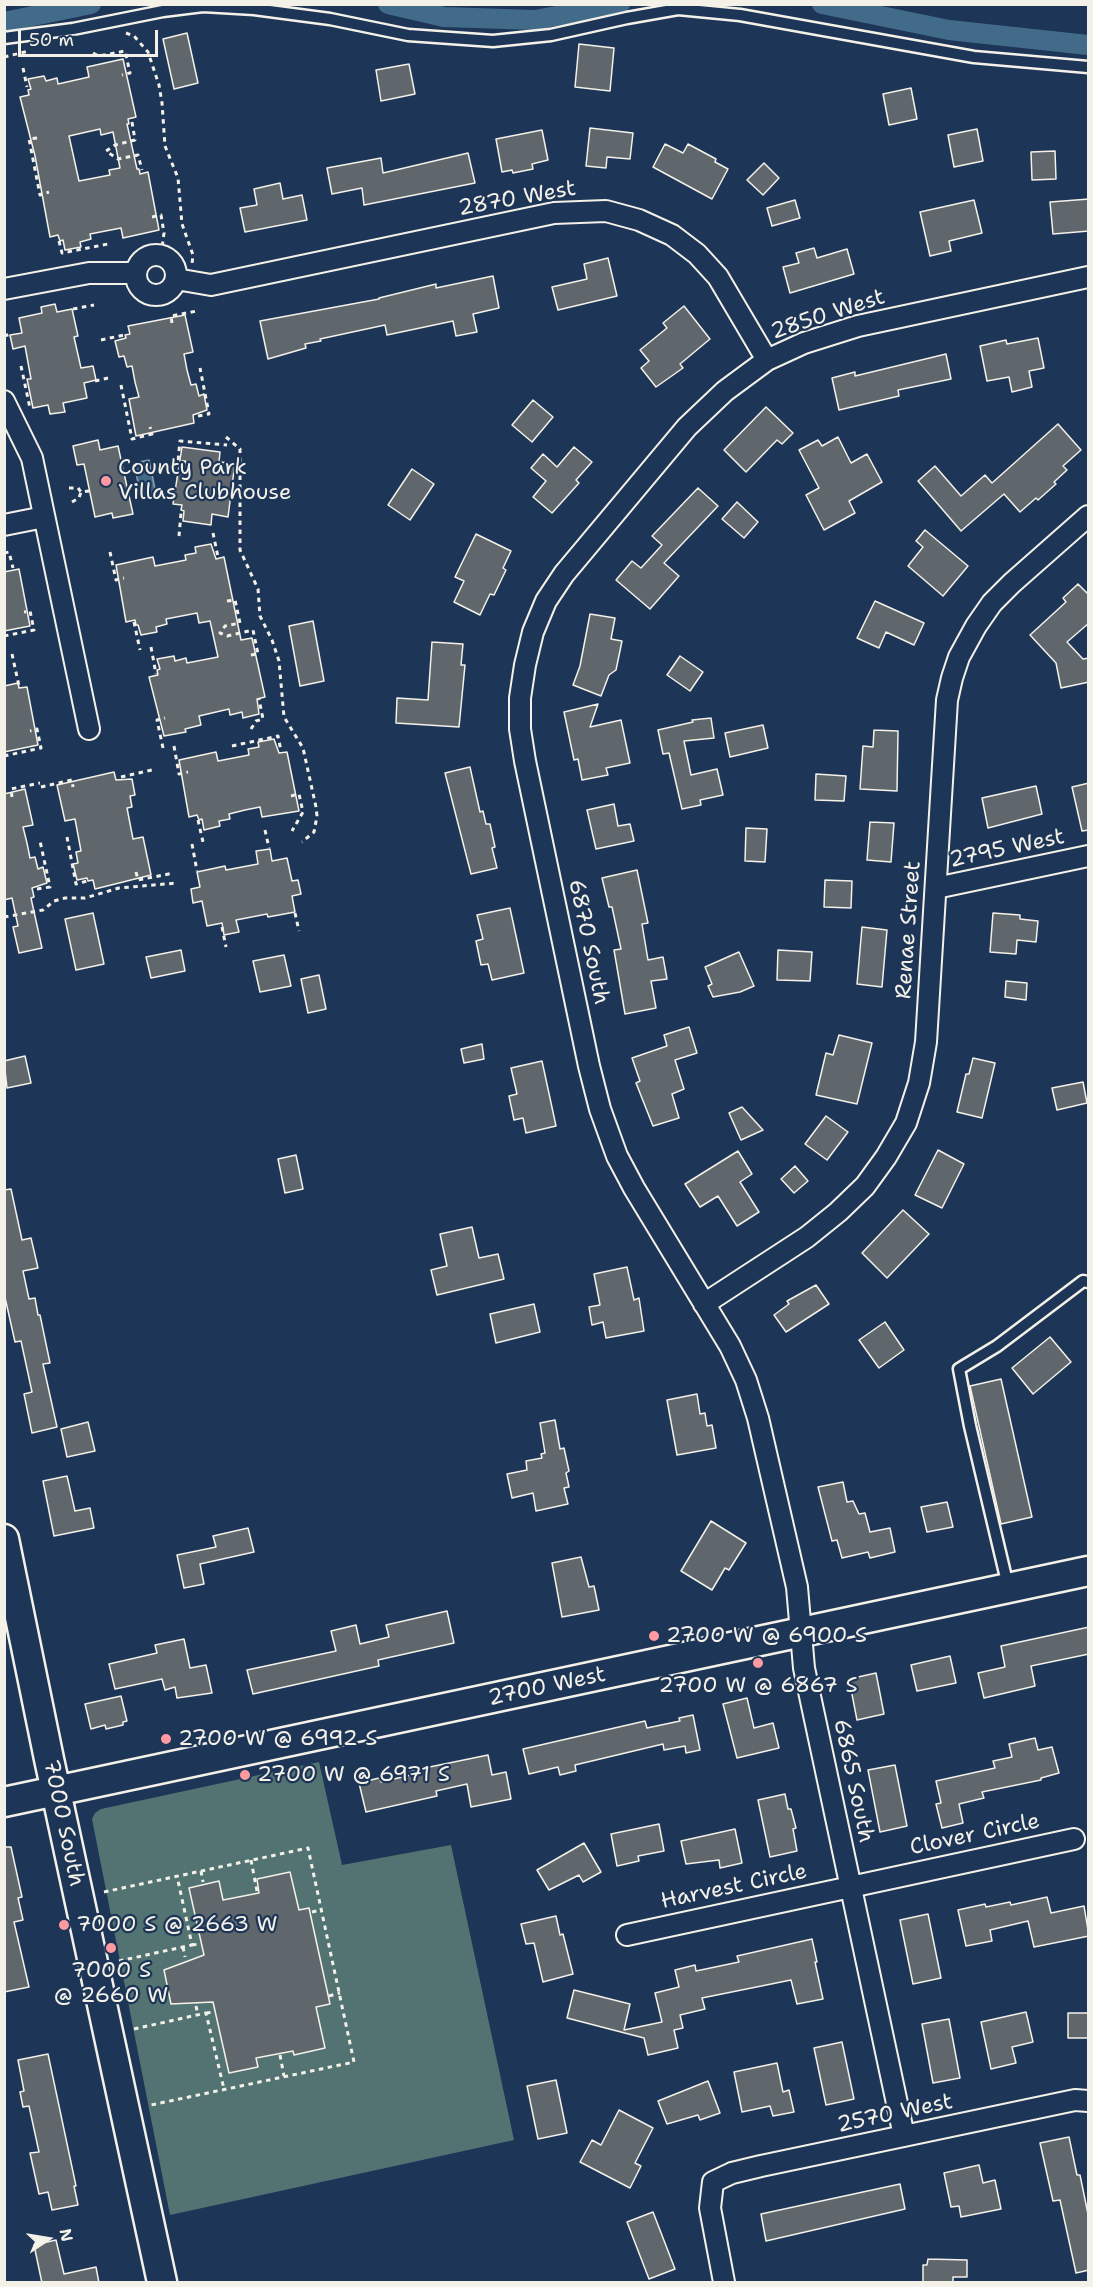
<!DOCTYPE html>
<html>
<head>
<meta charset="utf-8">
<style>
	body { margin:0 }
	#map { position:relative; width:1093px; height:2287px; overflow:hidden; background:#1d3557; font-family:"Shantell Sans",sans-serif }
	canvas { display:block }
	.frame { position:absolute; inset:0; border:6px solid #f4f1e8; pointer-events:none }
	.north { position:absolute; left:18px; top:2209px; width:60px; height:60px; -webkit-text-stroke:4px #1d3557; paint-order:stroke; rotate:78deg; font-size:16px; font-weight:700; line-height:24px; text-align:center; color:#f4f1e8 }
	.north::after { content:''; display:block; margin:auto; width:21px; height:27px; background:#f4f1e8; clip-path:polygon(50% 0,100% 100%,50% 72%,0 100%) }
	.scale { position:absolute; left:18px; top:30px; width:140px; height:27px; box-sizing:border-box; border:3px solid #f4f1e8; border-top:0; padding-left:8px; font-size:18px; line-height:21px; white-space:nowrap; color:#f4f1e8; -webkit-text-stroke:4px #1d3557; paint-order:stroke }
</style>
</head>
<body>
<div id="map">
<canvas width="1093" height="2287"></canvas>
<div class="frame"></div>
<div class="north">N</div>
<div class="scale">50 m</div>
</div>
<script>
const context = document.querySelector('canvas').getContext('2d');
context.lineJoin = 'round';
function fillPath(path, color) {
  context.fillStyle = color;
  context.fill(path, 'evenodd');
}
function shape(rows) {
  const path = new Path2D();
  for (const r of rows) {
    if (r.length === 3) {
      path.moveTo(r[0] + r[2], r[1]);
      path.arc(r[0], r[1], r[2], 0, 2 * Math.PI);
      continue;
    }
    path.moveTo(r[0], r[1]);
    for (let i = 2; i < r.length; i += 2) path.lineTo(r[i], r[i + 1]);
  }
  return path;
}
function strokePath(path, color, width, dash) {
  context.strokeStyle = color;
  context.lineWidth = width;
  context.lineCap = dash ? 'butt' : 'round';
  context.setLineDash(dash || []);
  context.stroke(path);
}
function drawText(font, color, halo, rows, align = 'center') {
  context.font = font + ' "Shantell Sans",sans-serif';
  context.lineWidth = 4.5;
  context.setLineDash([]);
  context.textBaseline = 'middle';
  context.strokeStyle = halo;
  context.fillStyle = color;
  for (const [text, x, y, turn = 0] of rows) {
    context.save();
    context.translate(x, y);
    context.rotate((+turn || 0) * Math.PI / 180);
    context.textAlign = isNaN(turn) ? turn : align;
    if (halo) context.strokeText(text, 0, 0);
    context.fillText(text, 0, 0);
    context.restore();
  }
}
const green = shape([
	[319,1762,342,1865,451,1845,514,2140,170,2215,92,1819,95,1813,101,1809]
]);
const water = shape([
	[149,460,156,494,141,497,134,463,149,460]
]);
const canal = shape([
	[388,4,444,17,535,20,620,4],
	[822,4,949,30,1088,45],
	[4,22,91,4]
]);
const building = shape([
	[187,33,198,83,174,89,163,39,187,33],
	[579,44,614,48,610,91,575,87,579,44],
	[123,59,136,117,128,119,129,124,127,124,137,169,139,169,140,174,148,172,159,230,123,238,121,228,90,234,91,239,80,242,81,247,65,250,63,240,60,241,58,235,50,237,35,156,20,97,29,95,28,90,31,89,28,79,44,76,46,81,57,78,58,84,89,77,87,67,123,59],
	[100,129,101,135,113,132,120,168,109,170,110,175,79,181,69,136,100,129],
	[409,64,415,94,381,101,376,70,409,64],
	[911,88,917,119,889,125,883,94,911,88],
	[590,128,633,133,630,159,607,157,606,168,586,166,590,128],
	[977,129,983,161,954,167,948,135,977,129],
	[542,130,548,160,532,164,533,169,513,173,512,170,502,172,496,139,542,130],
	[665,144,683,153,688,144,716,159,715,162,728,169,712,199,653,167,665,144],
	[1055,151,1056,179,1032,180,1031,152,1055,151],
	[468,153,475,183,364,205,362,188,332,194,327,168,381,158,383,173,468,153],
	[764,163,779,178,763,195,747,180,764,163],
	[280,183,283,199,302,195,307,220,245,232,240,208,257,205,254,189,280,183],
	[1089,199,1089,231,1053,234,1050,202,1089,199],
	[795,200,800,218,772,226,767,208,795,200],
	[974,200,982,233,949,241,951,251,930,256,920,212,974,200],
	[814,248,817,258,847,249,854,274,790,293,783,267,799,263,796,253,814,248],
	[608,258,617,296,558,310,552,287,587,279,584,264,608,258],
	[493,276,499,308,473,314,477,332,456,336,453,321,387,335,385,325,320,339,321,341,305,344,306,348,268,359,260,321,379,299,379,298,436,284,436,288,493,276],
	[55,304,57,312,72,309,78,336,74,337,81,368,93,366,96,380,84,383,87,398,63,403,65,412,50,414,48,405,33,408,27,379,31,379,25,346,13,349,10,335,22,333,19,318,42,313,41,307,55,304],
	[684,306,710,339,680,364,683,368,656,387,641,368,649,361,640,350,667,328,663,323,684,306],
	[185,315,193,352,184,354,187,370,191,385,196,384,199,396,204,394,207,410,193,415,194,423,136,436,129,399,139,397,135,382,132,366,127,367,124,356,119,357,115,341,126,338,125,335,130,334,128,326,185,315],
	[1038,338,1044,368,1029,371,1032,387,1012,392,1009,377,987,381,980,346,1006,340,1007,344,1038,338],
	[946,354,951,379,898,390,899,396,839,410,832,378,855,372,855,376,946,354],
	[533,400,553,417,532,442,512,425,533,400],
	[766,407,793,433,782,444,777,440,746,472,724,450,766,407],
	[1058,424,1081,450,1063,466,1067,470,1054,482,1056,484,1038,500,1036,498,1020,512,1004,494,961,531,918,481,935,466,961,496,985,475,992,483,1058,424],
	[838,437,851,463,867,454,882,482,849,501,855,513,824,530,806,495,819,488,799,450,818,440,822,446,838,437],
	[98,440,100,450,118,446,133,514,113,518,112,513,95,517,84,464,77,465,73,446,98,440],
	[182,447,220,452,219,462,235,463,228,517,212,514,211,525,183,521,184,511,181,510,182,505,173,504,182,447],
	[574,447,592,462,576,480,579,483,552,513,533,497,546,481,531,468,543,454,557,467,574,447],
	[412,469,434,484,410,520,388,505,412,469],
	[698,488,718,506,664,563,679,576,650,609,616,580,632,561,641,568,662,545,652,536,698,488],
	[737,502,758,522,744,538,722,519,737,502],
	[925,530,968,566,943,596,908,566,923,547,916,541,925,530],
	[476,534,511,551,503,568,506,570,494,595,490,594,480,615,454,602,464,581,455,577,476,534],
	[211,544,216,559,224,557,241,640,252,638,265,697,257,699,259,714,243,718,242,712,230,715,229,709,199,716,201,725,185,729,186,732,164,736,149,677,158,675,157,670,160,669,157,659,174,656,175,661,186,658,187,663,218,657,210,621,199,623,197,613,166,619,167,624,156,627,157,632,141,635,138,625,136,625,135,620,126,622,116,565,153,557,155,566,186,560,185,555,196,553,195,547,211,544],
	[19,569,30,626,4,631,4,572,19,569],
	[1078,584,1089,595,1089,623,1067,642,1083,659,1089,658,1089,682,1061,688,1056,663,1030,635,1066,602,1063,598,1078,584],
	[875,601,924,623,914,645,886,632,879,648,857,638,875,601],
	[590,614,615,618,611,639,622,641,616,670,609,675,601,696,573,685,580,666,590,614],
	[313,621,324,681,300,686,289,626,313,621],
	[432,642,463,644,461,665,465,665,459,727,396,723,397,698,428,700,432,642],
	[680,656,703,672,690,691,667,675,680,656],
	[18,683,19,688,27,687,38,745,4,752,4,686,18,683],
	[598,704,590,727,621,720,630,763,606,768,608,775,582,780,578,759,574,760,564,712,598,704],
	[711,718,714,738,684,741,691,775,717,769,723,795,700,800,701,805,682,809,669,753,663,754,658,730,693,722,692,720,711,718],
	[763,725,768,748,730,757,725,733,763,725],
	[874,730,898,731,897,791,860,789,863,746,873,747,874,730],
	[274,739,279,753,287,752,299,811,262,817,260,807,245,810,229,814,230,819,219,821,220,826,204,830,202,819,199,820,197,815,189,817,179,760,216,752,218,761,249,755,248,749,259,747,258,742,274,739],
	[470,767,480,812,483,811,486,824,490,824,495,847,492,848,497,868,471,874,445,773,470,767],
	[114,772,116,780,132,779,135,795,130,796,132,807,127,808,133,839,143,837,151,875,95,889,93,880,88,881,87,878,77,880,73,864,78,863,76,852,81,851,75,819,65,821,57,785,114,772],
	[816,774,846,776,844,801,815,800,816,774],
	[1089,783,1089,830,1082,831,1072,787,1089,783],
	[1036,786,1042,814,988,828,982,798,1036,786],
	[25,789,33,825,23,827,27,843,30,858,35,857,38,869,43,867,47,883,32,888,34,897,31,898,42,948,19,953,13,927,18,926,12,898,4,900,4,794,25,789],
	[614,804,618,826,630,824,634,841,596,849,587,810,614,804],
	[870,822,894,823,891,862,867,860,870,822],
	[746,828,767,829,765,862,745,861,746,828],
	[270,849,272,861,287,858,292,881,298,880,301,894,292,896,295,912,268,917,267,914,236,920,239,932,224,935,222,923,207,926,202,901,193,903,191,889,200,887,197,872,225,866,226,870,258,864,256,851,270,849],
	[637,870,648,923,642,924,648,960,663,957,667,979,651,981,656,1008,625,1014,614,950,621,949,612,907,609,907,602,878,637,870],
	[825,880,852,881,851,908,824,907,825,880],
	[510,908,524,973,492,980,488,964,481,965,476,941,483,939,477,915,510,908],
	[93,913,104,964,76,970,65,919,93,913],
	[993,913,1020,915,1020,919,1038,921,1036,942,1017,940,1016,954,990,952,993,913],
	[862,927,887,930,882,987,857,984,862,927],
	[181,950,185,971,151,978,146,957,181,950],
	[778,950,812,952,810,981,777,980,778,950],
	[739,952,754,986,740,992,713,997,708,986,712,984,705,967,739,952],
	[284,955,291,986,260,992,253,961,284,955],
	[319,975,326,1009,308,1013,301,979,319,975],
	[1006,981,1027,983,1026,1000,1005,997,1006,981],
	[689,1027,697,1053,675,1060,684,1089,672,1094,679,1118,653,1126,636,1083,640,1081,632,1058,667,1046,664,1035,689,1027],
	[839,1035,872,1043,857,1104,816,1095,826,1053,833,1055,839,1035],
	[482,1044,484,1059,464,1063,461,1049,482,1044],
	[25,1056,31,1083,7,1088,4,1061,25,1056],
	[973,1058,995,1063,982,1118,957,1112,966,1074,969,1074,973,1058],
	[542,1061,556,1126,526,1133,523,1118,514,1120,509,1096,517,1094,511,1068,542,1061],
	[1083,1082,1087,1103,1057,1110,1052,1088,1083,1082],
	[742,1107,763,1130,741,1140,729,1113,742,1107],
	[826,1116,848,1132,827,1160,805,1144,826,1116],
	[938,1150,964,1164,942,1208,915,1195,938,1150],
	[738,1151,752,1174,740,1182,759,1212,737,1226,718,1196,700,1207,685,1184,738,1151],
	[296,1155,303,1189,285,1193,278,1159,296,1155],
	[795,1166,808,1181,794,1193,781,1179,795,1166],
	[11,1189,22,1240,31,1238,38,1268,23,1271,29,1299,35,1298,38,1315,40,1315,50,1363,43,1364,57,1427,32,1433,24,1394,32,1392,21,1341,15,1342,4,1293,4,1190,11,1189],
	[903,1210,929,1234,887,1278,862,1253,903,1210],
	[472,1227,479,1258,498,1254,504,1279,437,1295,431,1270,447,1266,440,1234,472,1227],
	[627,1267,634,1300,639,1298,644,1331,606,1338,603,1322,592,1325,589,1307,600,1305,594,1274,627,1267],
	[816,1285,829,1304,786,1332,774,1315,789,1304,787,1301,816,1285],
	[534,1304,540,1332,496,1343,490,1314,534,1304],
	[885,1322,904,1350,879,1368,859,1340,885,1322],
	[1050,1337,1071,1362,1033,1394,1012,1368,1050,1337],
	[1001,1379,1032,1517,1001,1524,970,1386,1001,1379],
	[697,1394,700,1414,705,1413,707,1426,712,1425,716,1448,677,1455,667,1400,697,1394],
	[555,1420,560,1449,564,1448,569,1471,566,1473,569,1487,564,1488,568,1504,536,1511,533,1493,512,1498,507,1474,527,1470,526,1461,542,1458,541,1454,545,1453,540,1423,555,1420],
	[88,1422,95,1451,67,1457,61,1429,88,1422],
	[67,1476,75,1511,90,1508,94,1528,54,1536,43,1481,67,1476],
	[843,1482,847,1502,853,1501,859,1514,865,1513,870,1532,890,1528,895,1552,870,1558,868,1552,842,1558,837,1540,832,1541,818,1487,843,1482],
	[947,1502,953,1527,927,1532,921,1507,947,1502],
	[711,1521,746,1543,729,1570,725,1568,712,1590,681,1571,711,1521],
	[248,1528,254,1552,200,1564,204,1584,184,1588,177,1555,216,1547,213,1536,248,1528],
	[581,1557,589,1587,594,1586,599,1610,562,1617,552,1563,581,1557],
	[447,1611,454,1643,378,1660,379,1666,253,1694,247,1670,336,1651,331,1631,356,1625,360,1644,389,1637,386,1625,447,1611],
	[1089,1627,1089,1654,1031,1666,1035,1686,984,1698,978,1673,1005,1667,1001,1646,1089,1627],
	[184,1639,190,1668,206,1665,212,1693,177,1698,175,1687,165,1690,162,1679,115,1689,109,1664,157,1653,155,1645,184,1639],
	[950,1656,956,1683,917,1691,911,1665,950,1656],
	[876,1673,884,1714,857,1720,849,1679,876,1673],
	[121,1696,127,1721,123,1722,123,1725,106,1729,105,1725,91,1729,85,1704,121,1696],
	[747,1698,754,1728,773,1723,779,1748,737,1758,723,1704,747,1698],
	[693,1715,700,1750,686,1753,685,1746,664,1750,663,1744,575,1765,576,1771,560,1775,558,1767,529,1774,523,1749,645,1721,647,1728,680,1721,679,1718,693,1715],
	[1035,1738,1038,1750,1052,1747,1059,1773,1041,1778,1041,1780,982,1792,984,1798,959,1804,963,1823,942,1828,936,1804,941,1803,936,1781,995,1768,993,1761,1012,1757,1009,1744,1035,1738],
	[488,1755,492,1775,506,1772,511,1799,471,1807,467,1784,436,1791,437,1796,366,1812,359,1783,379,1778,381,1782,411,1775,410,1771,488,1755],
	[895,1765,907,1826,880,1832,868,1770,895,1765],
	[785,1794,788,1809,791,1809,796,1828,793,1829,797,1851,770,1857,758,1800,785,1794],
	[659,1824,664,1851,638,1856,639,1861,617,1866,611,1834,659,1824],
	[735,1829,742,1863,720,1868,719,1860,686,1864,681,1841,735,1829],
	[584,1843,601,1872,583,1882,579,1875,549,1890,537,1870,584,1843],
	[4,1847,11,1847,22,1897,18,1898,23,1920,14,1922,29,1987,4,1992,4,1847],
	[290,1872,299,1910,309,1908,330,2004,316,2007,325,2048,294,2055,293,2051,256,2058,258,2067,229,2073,213,2002,171,2004,164,1970,204,1955,189,1888,219,1881,223,1900,259,1893,257,1879,290,1872],
	[1047,1897,1051,1913,1084,1906,1089,1936,1034,1947,1028,1921,990,1930,992,1941,966,1946,958,1910,985,1904,986,1907,1010,1902,1011,1905,1047,1897],
	[928,1914,941,1978,913,1984,900,1920,928,1914],
	[556,1916,560,1935,563,1934,573,1974,543,1982,534,1943,526,1944,521,1924,556,1916],
	[812,1939,817,1962,815,1962,823,1999,797,2004,791,1980,702,1998,705,2009,680,2015,683,2028,674,2030,678,2048,648,2055,644,2038,567,2018,574,1990,630,2004,624,2030,662,2022,655,1993,679,1987,675,1970,695,1965,696,1971,739,1962,737,1956,812,1939],
	[1026,2012,1033,2042,1012,2047,1016,2063,991,2069,981,2022,1026,2012],
	[1068,2013,1089,2013,1089,2038,1068,2038,1068,2013],
	[949,2019,960,2078,933,2083,922,2024,949,2019],
	[842,2042,854,2099,826,2105,814,2048,842,2042],
	[48,2054,76,2186,74,2186,78,2205,52,2210,48,2192,39,2194,30,2153,39,2152,29,2106,23,2107,20,2092,24,2091,18,2060,48,2054],
	[777,2063,783,2092,789,2090,794,2112,773,2116,770,2106,742,2112,734,2072,777,2063],
	[556,2080,567,2133,538,2139,527,2086,556,2080],
	[708,2081,720,2113,700,2120,698,2115,667,2124,658,2101,708,2081],
	[619,2110,653,2128,635,2163,641,2166,630,2188,580,2162,592,2140,601,2145,619,2110],
	[1069,2137,1077,2175,1080,2175,1089,2219,1089,2270,1076,2273,1060,2200,1053,2201,1040,2143,1069,2137],
	[979,2165,983,2183,995,2180,1001,2209,961,2217,959,2206,951,2207,944,2173,979,2165],
	[900,2184,905,2209,766,2241,761,2214,900,2184],
	[653,2212,675,2269,649,2279,627,2222,653,2212],
	[56,2240,64,2274,96,2267,99,2283,42,2283,34,2245,56,2240],
	[928,2259,967,2260,967,2277,953,2277,953,2283,923,2283,923,2265,927,2265,928,2259]
]);
const path = shape([
	[126,33,134,36,148,52,159,85,162,103,165,146,178,178,182,224,193,255,192,264],
	[93,53,99,56,125,51,130,73,122,75],
	[4,57,29,51],
	[23,68,27,87],
	[132,122,135,140,115,145,106,151,118,159,138,155,142,170],
	[37,138,29,139,40,195,49,192],
	[152,217,161,215,164,233,161,256],
	[59,241,62,253,108,244],
	[73,309,94,305],
	[172,323,171,316,197,311],
	[4,336,11,334],
	[101,340,124,335],
	[21,366,30,408,32,407],
	[95,381,108,378],
	[121,385,132,439,152,434,150,427],
	[198,416,209,414,200,368],
	[226,437,240,449,240,550,258,589,260,616,272,640,279,661,284,717,303,748,316,807,317,816,314,832,302,842],
	[186,462,178,461,180,441,227,445],
	[69,488,78,488,81,492,89,491],
	[72,502,79,498,81,492],
	[213,533,218,557],
	[179,536,181,513],
	[110,552,116,580,124,578],
	[4,553,9,552,13,568],
	[227,601,235,600,240,623,225,626,220,633,227,636,253,630,258,654,250,655],
	[134,622,140,650],
	[4,636,34,630,30,611,24,612],
	[151,647,156,674],
	[12,654,19,686],
	[251,729,256,721,263,719,259,699],
	[174,746,179,774,188,772],
	[232,746,278,736,281,751],
	[163,748,157,720,165,718],
	[4,756,41,748,37,729,30,731],
	[121,777,152,770],
	[41,787,72,780,73,787],
	[291,796,299,794,303,812,292,831],
	[12,797,11,789,40,783],
	[198,820,203,842],
	[265,830,269,848],
	[67,837,76,884,87,881],
	[192,844,197,871],
	[136,872,138,880,174,873],
	[37,889,50,887,40,841],
	[295,913,299,931],
	[4,917,43,910,54,901,65,898,85,898,119,888,177,883],
	[222,927,226,947],
	[251,1860,257,1891],
	[201,1871,203,1882],
	[104,1892,308,1848,354,2062,151,2105],
	[312,1912,321,1910],
	[192,1945,199,1944],
	[183,1947,185,1957],
	[119,1961,192,1945,177,1876],
	[329,1996,340,1993],
	[196,2006,198,2015],
	[206,2013,214,2012],
	[134,2029,206,2013,224,2089],
	[280,2055,284,2076]
]);
const lane = shape([
	[4,38,73,29,163,11,203,6,254,9,330,19,408,35,493,41,551,35,627,18,678,9,740,15,974,57,1088,67],
	[1008,1586,970,1426,959,1369,997,1346,1083,1281,1088,1282]
]);
const street = shape([
	[156,275,20],
	[176,279,211,285,554,213,606,211,639,220,672,235,697,254,718,277,767,360],
	[4,289,89,273,136,273],
	[4,401,32,458,89,729],
	[4,525,44,517],
	[936,888,1088,856],
	[704,1304,807,1237,838,1212,865,1186,886,1157,906,1123,919,1083,926,1042,947,700,952,678,959,657,976,626,992,603,1012,583,1088,516],
	[627,1935,1074,1839],
	[904,2136,804,1668,797,1587,758,1418,746,1380,730,1346,634,1188,617,1156,600,1109,589,1066,525,761,520,729,520,698,525,665,533,632,546,601,564,574,687,427,725,391,767,360,804,343,858,326,1088,277],
	[724,2282,710,2208,713,2182,732,2173,761,2166,1075,2100,1088,2101]
]);
const secondary = shape([
	[4,1539,49,1759,162,2282],
	[4,1802,1088,1571]
]);
const markers = [
	[106,481,6,"#ff9aa2"],
	[654,1636,6,"#ff9aa2"],
	[758,1663,6,"#ff9aa2"],
	[166,1739,6,"#ff9aa2"],
	[245,1775,6,"#ff9aa2"],
	[64,1925,6,"#ff9aa2"],
	[111,1948,6,"#ff9aa2"]
];
const streetNames = [
	["2870 West",517,199,-10],
	["2850 West",828,315,-18],
	["2795 West",1007,849,-12],
	["Renae Street",909,930,-86],
	["6870 South",588,942,78],
	["2700 West",547,1687,-12],
	["6865 South",853,1781,78],
	["7000 South",63,1823,78],
	["Clover Circle",975,1835,-12],
	["Harvest Circle",734,1887,-12],
	["2570 West",895,2114,-12]
];
const poiNames = [
	["County Park",118,468],
	["Villas Clubhouse",118,493],
	["2700 W @ 6900 S",666,1636],
	["2700 W @ 6867 S",758,1686,"center"],
	["2700 W @ 6992 S",178,1739],
	["2700 W @ 6971 S",257,1775],
	["7000 S @ 2663 W",76,1925],
	["7000 S",111,1971,"center"],
	["@ 2660 W",111,1996,"center"]
];
fillPath(green, '#527372');
fillPath(water, '#426b8a');
strokePath(water, '#89a1b0', 1.5);
strokePath(canal, '#426b8a', 20);
fillPath(building, '#60676c');
strokePath(building, '#f4f1e8', 1.5);
strokePath(lane, '#f4f1e8', 15);
strokePath(street, '#f4f1e8', 24);
strokePath(secondary, '#f4f1e8', 33);
strokePath(path, '#f4f1e8', 3, [4.5, 4.5]);
strokePath(lane, '#1d3557', 10);
strokePath(street, '#1d3557', 20);
strokePath(secondary, '#1d3557', 28);
for (const [x, y, r, color] of markers) {
  const dot = new Path2D();
  dot.arc(x, y, r, 0, 2 * Math.PI);
  context.fillStyle = color;
  context.fill(dot);
  strokePath(dot, '#1d3557', 2);
}
drawText('22px', '#f4f1e8', '#1d3557', streetNames);
drawText('22px', '#f4f1e8', '#1d3557', poiNames, 'left');
</script>
</body>
</html>
